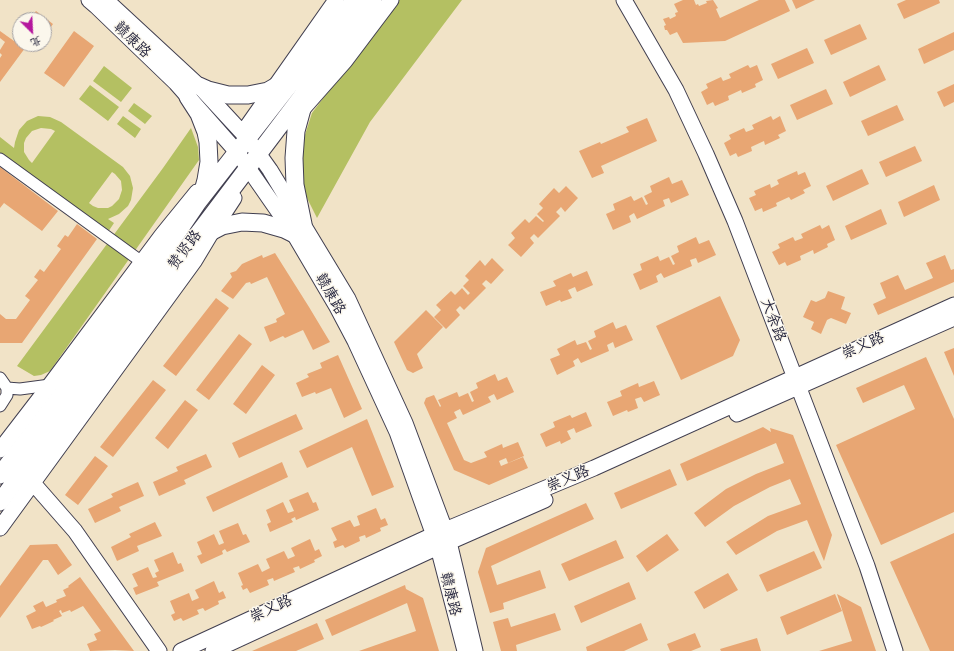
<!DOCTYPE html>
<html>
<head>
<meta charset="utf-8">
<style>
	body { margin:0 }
	#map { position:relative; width:954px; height:651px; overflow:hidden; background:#f1e3c7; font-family:"Patrick Hand","LXGW WenKai TC",sans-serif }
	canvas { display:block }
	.north { position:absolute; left:12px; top:12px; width:40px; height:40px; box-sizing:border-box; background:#fbf7ec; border:1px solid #a4a2a5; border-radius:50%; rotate:156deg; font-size:11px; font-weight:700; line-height:16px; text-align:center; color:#22223b }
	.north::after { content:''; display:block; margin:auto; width:14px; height:18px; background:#b5179e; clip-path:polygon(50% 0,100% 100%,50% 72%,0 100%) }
</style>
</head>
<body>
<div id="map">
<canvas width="954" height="651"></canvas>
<div class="north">北</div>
</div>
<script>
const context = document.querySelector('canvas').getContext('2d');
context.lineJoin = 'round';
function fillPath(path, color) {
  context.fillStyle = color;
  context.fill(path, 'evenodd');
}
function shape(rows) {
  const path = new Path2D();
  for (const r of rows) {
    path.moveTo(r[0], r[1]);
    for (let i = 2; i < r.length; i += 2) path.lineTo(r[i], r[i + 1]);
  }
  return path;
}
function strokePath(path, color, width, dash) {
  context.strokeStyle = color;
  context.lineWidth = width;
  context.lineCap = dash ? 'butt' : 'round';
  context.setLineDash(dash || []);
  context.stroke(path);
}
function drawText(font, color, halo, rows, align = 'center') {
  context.font = font + ' "Patrick Hand","LXGW WenKai TC",sans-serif';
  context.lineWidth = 3;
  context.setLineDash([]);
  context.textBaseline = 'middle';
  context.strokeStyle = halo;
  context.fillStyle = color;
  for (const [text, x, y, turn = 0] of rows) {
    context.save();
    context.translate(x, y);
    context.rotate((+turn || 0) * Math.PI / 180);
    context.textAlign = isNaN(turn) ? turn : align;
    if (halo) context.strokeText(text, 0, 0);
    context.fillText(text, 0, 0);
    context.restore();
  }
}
const green = shape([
	[397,0,462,0,370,122,317,218,303,190,303,141,312,113],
	[104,66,132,88,121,102,93,81],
	[90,85,119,107,108,121,79,99],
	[134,103,152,116,145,124,128,111],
	[38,116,50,117,61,122,123,167,130,176,133,188,131,200,128,206,119,214,108,219,114,223,108,232,0,153,0,137,14,148,15,142,19,130,27,121],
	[41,128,51,129,55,131,32,163,29,160,24,152,24,143,26,138,32,131],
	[112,172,115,174,121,181,122,190,119,199,112,206,108,208,98,208,93,206,89,203],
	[123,116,141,129,135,138,117,124],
	[191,128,198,147,199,160,50,371,41,375,34,376,17,366,163,168]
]);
const building = shape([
	[683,0,694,0,696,5,698,4,699,6,707,3,706,1,713,0,718,8,716,9,720,18,759,0,785,0,790,11,725,41,683,43,677,32,670,35,667,30,665,30,664,26,666,25,663,19,669,17,670,19,676,16,675,13,678,12,674,4],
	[792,0,815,0,796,9],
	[906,0,939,0,940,3,904,19,897,4],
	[36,11,53,24,44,37,44,20,29,20],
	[860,24,867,39,831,55,824,40],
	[0,31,14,41,20,33,20,44,28,44,0,82,0,58,2,55,0,53,0,50,5,42,0,38],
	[74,31,94,46,64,87,44,73],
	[954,32,954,50,924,64,918,49],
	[807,48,814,63,778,79,771,64],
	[748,65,750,68,757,65,763,80,755,84,756,87,742,93,741,90,728,96,729,100,715,106,713,102,707,105,701,92,708,88,706,84,721,77,723,81,731,78,729,74],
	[879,65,886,80,850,97,843,82],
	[954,84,954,102,944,107,937,92],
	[826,89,833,104,797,120,790,105],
	[897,105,904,120,868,136,861,121],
	[771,116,773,120,780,116,786,131,778,135,780,138,765,145,764,141,751,147,752,151,738,157,736,153,730,156,724,143,731,139,729,135,744,128,746,132,754,129,752,125],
	[647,118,657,141,601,166,604,173,592,178,579,151,600,142,601,144,629,132,626,127],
	[915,146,922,161,886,177,879,162],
	[0,167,58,211,42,231,4,203,0,208],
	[862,169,869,184,833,201,826,186],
	[797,171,798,175,805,172,811,186,803,190,805,193,791,200,789,197,776,203,777,206,763,212,762,208,755,211,749,198,756,195,754,191,770,184,771,188,779,184,777,180],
	[669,177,672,184,682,180,689,195,671,203,669,198,663,200,665,206,637,219,634,213,629,216,631,222,613,230,606,214,615,210,613,204,631,196,634,201,642,197,646,205,648,204,644,196,652,192,650,186],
	[934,185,940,200,904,217,898,202],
	[566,186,578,198,565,212,561,207,556,212,560,216,538,238,534,234,530,238,534,243,521,257,508,245,515,238,511,233,525,219,529,223,536,216,543,222,544,221,537,214,543,208,539,204,554,188,559,193],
	[881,209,887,224,851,240,845,226],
	[77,224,97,239,22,343,0,343,0,314,6,319,16,319,30,300,25,296,38,280,34,277,40,269,44,272,61,249,57,246,65,235,68,237],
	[820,225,822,229,829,225,835,240,827,244,828,247,814,254,813,250,800,256,801,260,787,266,785,262,779,265,772,252,780,248,778,244,793,237,795,241,803,238,801,234],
	[696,237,699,244,709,240,716,255,698,263,696,258,690,260,692,266,664,278,661,273,656,276,658,282,640,290,633,274,642,270,640,264,658,256,660,261,669,257,673,265,675,264,671,256,679,252,677,246],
	[275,253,309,307,330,342,313,350,303,330,285,338,283,336,270,342,264,327,277,322,276,319,285,314,267,277,251,284,250,282,246,283,233,299,221,291,232,277,230,273,236,271,242,264,262,255,263,258],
	[945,255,951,270,954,269,954,282,878,315,873,304,886,298,880,283,898,275,905,290,933,278,926,263],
	[492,258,504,270,491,284,486,280,482,284,486,288,464,310,460,306,456,310,460,315,446,329,434,317,441,310,436,305,451,291,455,295,462,288,468,295,470,293,463,286,469,280,465,276,480,260,485,266],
	[587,271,593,285,577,292,575,287,568,290,572,298,561,302,560,300,546,306,540,292,556,286,553,281,571,273,573,277],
	[828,291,845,297,841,309,851,313,846,324,831,318,827,320,821,334,811,329,814,322,803,317,811,300,816,302,825,298],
	[720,296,740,340,733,356,681,380,656,326],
	[216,298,229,308,176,376,163,366],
	[426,310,443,327,417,354,423,368,413,373,407,370,394,342],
	[613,322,616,329,626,325,633,340,615,348,613,342,607,345,609,351,581,363,578,358,573,361,575,366,557,375,550,359,560,355,557,349,575,340,577,345,586,342,590,350,592,349,588,341,596,337,594,331],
	[239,334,252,344,209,400,196,390],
	[954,348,954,376,944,352],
	[338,355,362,409,344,418,331,388,316,394,315,392,302,397,296,383,309,377,307,374,322,368,320,363],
	[926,357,954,419,954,512,881,545,836,445,915,409,904,385,863,403,856,388],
	[262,365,275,375,246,414,233,404],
	[495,374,498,381,507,377,514,392,497,400,494,394,488,397,491,402,463,415,460,409,454,412,457,418,447,423,464,460,471,463,487,457,484,452,502,444,503,448,518,442,524,456,508,463,506,458,499,461,501,466,523,457,528,468,489,485,454,470,424,403,426,398,434,395,440,407,441,406,438,400,457,392,459,397,468,393,472,402,474,401,470,392,478,388,476,383],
	[153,380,166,390,113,457,100,447],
	[654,381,660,395,644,402,641,397,635,399,638,408,628,412,627,410,613,416,607,402,622,396,620,391,638,383,639,387],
	[185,400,198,410,168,449,155,438],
	[586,412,592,426,576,433,574,428,567,431,571,439,561,444,560,441,546,447,540,434,555,427,553,422,570,415,572,418],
	[296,414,303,429,239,458,232,443],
	[367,419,394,487,372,496,352,447,307,468,299,451],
	[763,427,771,432,770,428,793,435,832,535,824,561,807,520,777,531,736,555,726,542,768,516,801,504,790,479,770,487,734,506,705,527,694,513,726,489,756,474,784,463,776,443,687,481,680,464],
	[206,454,212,467,184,480,186,484,159,496,153,482,178,471,176,467],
	[95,456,108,466,78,505,65,495],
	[282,462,288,477,213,512,206,497],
	[670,469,677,485,621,509,614,493],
	[138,482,144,496,119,507,121,511,95,523,88,509,113,497,111,494],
	[308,492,313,503,316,502,319,510,296,520,295,517,291,519,293,522,270,532,267,524,271,522,266,510,283,502,288,513,294,511,289,500],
	[586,503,594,519,491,566,497,585,540,570,546,588,503,603,504,609,490,613,478,572,486,548],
	[376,508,381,520,385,518,388,525,380,528,381,531,366,538,365,535,359,537,360,541,345,548,343,545,335,548,333,542,337,540,331,528,350,520,354,527,360,525,357,516],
	[155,522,162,536,137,546,139,551,117,561,111,547,131,537,129,534],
	[238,523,243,535,246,534,250,542,227,552,225,549,222,551,223,554,201,564,197,556,202,554,197,542,214,534,219,545,224,543,219,531],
	[954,533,954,651,930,651,890,562],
	[667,534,679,550,647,572,636,556],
	[310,539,315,551,319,549,322,556,314,560,315,562,300,569,299,566,293,568,295,572,274,581,273,578,267,580,269,585,250,593,247,588,243,590,241,586,243,585,238,573,258,564,262,572,270,568,266,559,284,551,288,559,295,556,291,548],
	[616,540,624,558,569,581,561,564],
	[57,544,72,565,58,575,48,560,43,560,0,618,0,586,30,545],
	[814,551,822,568,767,592,759,575],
	[173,552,178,564,181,563,184,571,157,582,159,586,136,595,133,588,138,586,132,574,148,567,153,578,157,577,155,573,159,571,154,560],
	[728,573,738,590,704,609,694,592],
	[80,577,134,651,115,650,90,651,87,644,97,640,94,634,101,631,83,606,71,612,70,610,62,613,61,610,59,611,62,616,53,620,54,621,41,627,40,626,32,629,26,616,36,611,33,606,43,601,46,607,57,602,56,600,66,596,63,590,69,587,68,586],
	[214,581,219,593,223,591,226,598,218,601,219,604,205,611,203,608,197,610,199,614,183,621,181,618,174,621,171,615,175,613,170,601,189,593,192,601,199,598,195,590],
	[629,582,636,599,581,623,574,606],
	[405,585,406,589,423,598,439,651,359,651,416,631,407,603,332,636,325,620],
	[835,594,842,611,787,635,780,617],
	[837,594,861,607,876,651,819,651,852,641],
	[555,613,561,630,516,645,517,651,501,651,493,622,508,618,511,627],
	[317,623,324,639,296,651,252,651],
	[641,623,648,640,624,651,587,651,586,647],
	[695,633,701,647,691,651,670,651,667,644],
	[757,638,761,651,721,651,720,649]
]);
const street = shape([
	[0,159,142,262],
	[0,378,7,388,20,389,50,385],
	[0,406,7,395,7,388]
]);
const secondary = shape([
	[89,0,96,6,176,83,237,152,294,234,337,307,355,341,397,432,438,547,465,651],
	[106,0,199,86,248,139,270,170,348,299,405,423,445,530,449,542,475,651],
	[624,0,676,90,706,154,735,221,867,566,895,651],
	[300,112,345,61,391,0],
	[246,128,336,0],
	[737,414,954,318],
	[0,450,50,385,162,235,197,192],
	[33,483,75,531,159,651],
	[0,528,195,260,213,230,234,198],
	[181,651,433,535,594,468,954,305],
	[213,651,438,547,545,500]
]);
const primary = shape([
	[199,86,208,90,228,95,248,95,268,91,289,79],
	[188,97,199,114,206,132,208,142,209,162,206,180,203,191],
	[303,224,295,185,294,158,296,131,305,98],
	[197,239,222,226,242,222,263,223,284,229,294,234],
	[0,475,63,393,164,252,198,202,325,39,354,0],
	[0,502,188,247,321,71,373,0]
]);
const streetNames = [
	["赣康路",132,40,44],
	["赞贤路",185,250,-53],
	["赣康路",330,294,60],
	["大余路",773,320,69],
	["崇义路",863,346,-24],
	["崇义路",568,479,-23],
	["赣康路",450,594,76],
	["崇义路",271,609,-25]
];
fillPath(green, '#b4c062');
fillPath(building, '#e8a673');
strokePath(street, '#413f50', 13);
strokePath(secondary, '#413f50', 17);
strokePath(primary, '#413f50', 19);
strokePath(street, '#fff', 11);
strokePath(secondary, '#fff', 15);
strokePath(primary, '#fff', 17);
drawText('15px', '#22223b', '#fbf7ec', streetNames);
</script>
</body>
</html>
